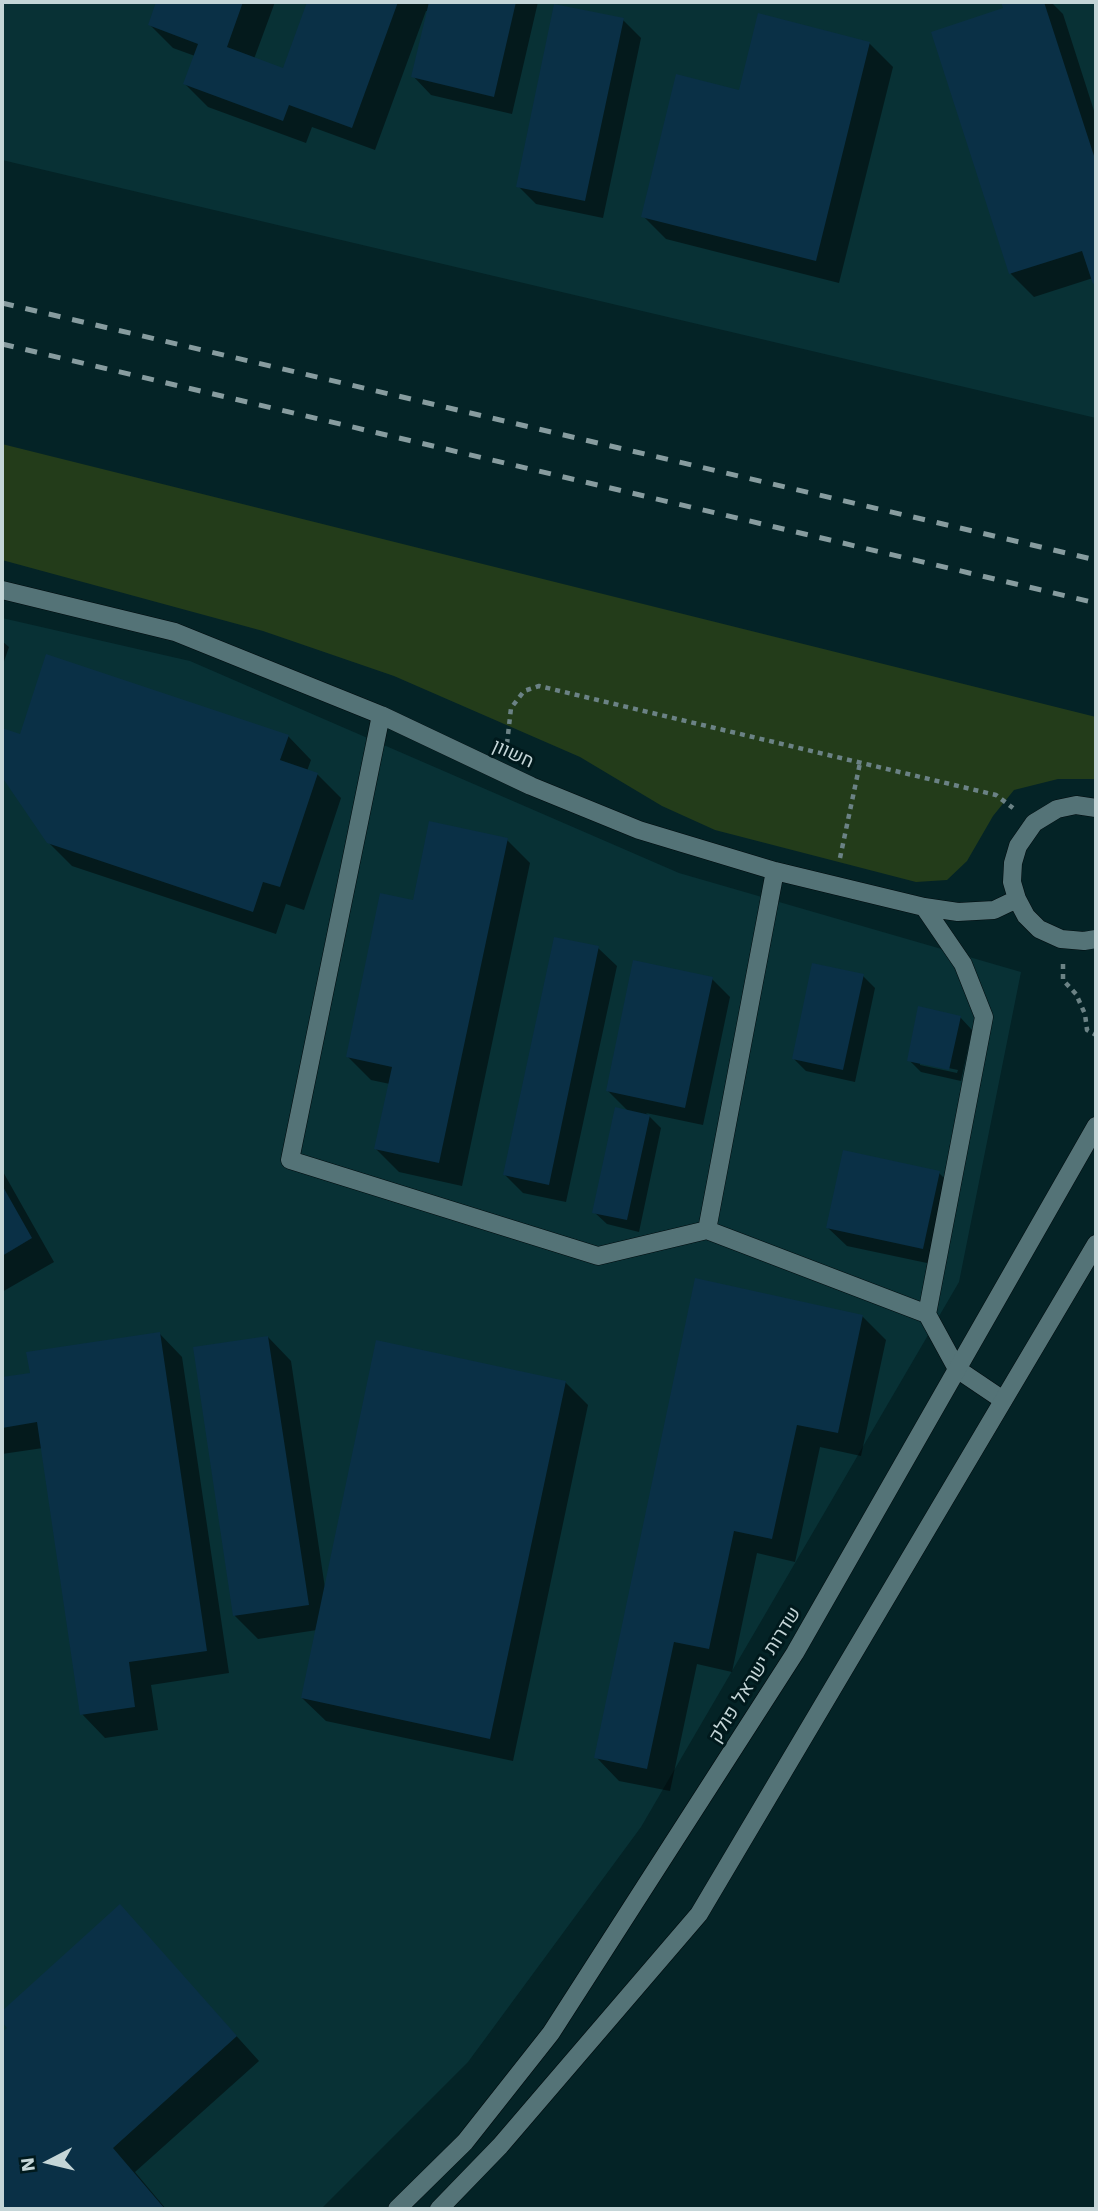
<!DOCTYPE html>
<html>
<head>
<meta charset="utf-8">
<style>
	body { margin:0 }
	#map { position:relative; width:1098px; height:2211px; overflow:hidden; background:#042326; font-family:"Work Sans",sans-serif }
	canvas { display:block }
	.frame { position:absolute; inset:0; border:4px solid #c4d5d7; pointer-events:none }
	.north { position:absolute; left:14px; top:2127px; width:70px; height:70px; -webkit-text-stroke:5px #00191c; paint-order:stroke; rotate:263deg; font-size:19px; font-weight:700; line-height:28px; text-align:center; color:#c4d5d7 }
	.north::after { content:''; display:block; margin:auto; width:24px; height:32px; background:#c4d5d7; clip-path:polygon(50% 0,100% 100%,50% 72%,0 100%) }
</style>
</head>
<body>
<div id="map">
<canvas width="1098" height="2211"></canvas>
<div class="frame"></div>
<div class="north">N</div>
</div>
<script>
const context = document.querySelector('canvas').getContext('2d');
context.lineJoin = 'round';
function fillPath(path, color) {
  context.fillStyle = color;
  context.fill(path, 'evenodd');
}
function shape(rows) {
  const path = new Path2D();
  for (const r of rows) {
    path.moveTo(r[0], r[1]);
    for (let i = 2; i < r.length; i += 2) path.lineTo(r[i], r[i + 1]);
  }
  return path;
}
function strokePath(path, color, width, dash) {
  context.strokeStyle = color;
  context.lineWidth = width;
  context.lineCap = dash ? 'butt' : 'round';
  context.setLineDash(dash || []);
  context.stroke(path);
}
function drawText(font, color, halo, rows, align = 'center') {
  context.font = font + ' "Work Sans",Heebo,sans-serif';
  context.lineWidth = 6;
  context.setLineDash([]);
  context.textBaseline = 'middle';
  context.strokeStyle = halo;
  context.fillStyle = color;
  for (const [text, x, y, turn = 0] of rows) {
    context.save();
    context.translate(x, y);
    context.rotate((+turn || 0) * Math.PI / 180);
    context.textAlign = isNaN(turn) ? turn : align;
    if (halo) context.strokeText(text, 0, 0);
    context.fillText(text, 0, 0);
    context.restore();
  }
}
const built = shape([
	[2,2,1096,2,1096,418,2,160],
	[2,618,190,661,679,873,1021,972,959,1282,641,1827,468,2062,321,2209,2,2209]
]);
const green = shape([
	[2,444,1096,717,1096,779,1058,779,1014,790,993,816,967,861,947,880,916,882,715,830,662,806,580,757,394,676,263,631,2,560]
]);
const shadow = shape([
	[158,2,275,2,254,59,284,70,309,2,538,2,512,114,431,95,413,76,429,11,426,11,375,150,312,127,306,143,208,107,185,84,195,56,173,48,150,25],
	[1006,2,1051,2,1063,14,1096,117,1096,284,1093,278,1034,297,1011,274,933,33,1006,9,1004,3],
	[623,20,641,38,603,218,536,204,518,186],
	[869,43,893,67,839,283,666,239,643,216,740,92],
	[2,641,9,647,2,667],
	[2,730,21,737,288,736,311,760,307,771,317,774,341,798,304,910,286,904,276,934,72,866,48,842,2,774],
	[507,840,530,863,462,1186,399,1172,376,1149,390,1084,371,1080,348,1057,414,902],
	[598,948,617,966,566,1202,523,1193,505,1175],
	[863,976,875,988,855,1082,806,1071,794,1059],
	[712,979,730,997,703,1125,646,1113,661,1128,639,1232,607,1224,594,1212,629,1112,608,1091],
	[960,1017,972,1030,961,1081,921,1072,909,1060],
	[920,1062,958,1070,957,1073,920,1065],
	[2,1170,54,1262,2,1292],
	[939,1173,957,1191,941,1266,847,1246,828,1228],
	[862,1316,886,1340,861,1456,820,1447,795,1562,757,1553,732,1672,697,1664,670,1791,619,1781,596,1757],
	[159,1333,182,1357,229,1673,151,1685,158,1730,105,1738,82,1714,43,1448,2,1454,2,1379,32,1375],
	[268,1337,291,1361,325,1588,565,1382,588,1405,513,1761,326,1721,302,1698,317,1630,258,1639,235,1616],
	[120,1907,259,2061,135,2172,166,2209,2,2209,2,2035,9,2028,2,2019,2,2013]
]);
const building = shape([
	[156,2,243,2,227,47,283,68,307,2,398,2,352,128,289,105,283,121,183,84,198,44,148,25],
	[429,2,516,2,494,97,411,77],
	[1001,2,1044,2,1096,162,1096,282,1093,284,1082,251,1009,274,931,32,1003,8],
	[554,4,624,18,585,201,516,187],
	[758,13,870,42,816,261,641,217,676,74,739,90],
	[46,654,289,735,280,760,318,773,280,887,263,882,253,912,47,843,2,777,2,728,20,734],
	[429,821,508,838,439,1163,374,1149,392,1067,346,1057,380,893,413,900],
	[554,937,599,946,549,1185,503,1175],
	[633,960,713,977,685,1108,606,1091],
	[812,963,864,974,843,1070,792,1059],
	[918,1006,961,1016,949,1070,907,1061],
	[615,1107,650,1115,627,1220,592,1213],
	[843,1150,940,1171,923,1249,826,1228],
	[2,1185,32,1238,2,1256],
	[695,1278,863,1315,838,1433,797,1425,772,1539,734,1531,709,1649,674,1642,647,1769,594,1758],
	[160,1332,207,1651,129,1662,135,1707,80,1715,37,1422,2,1428,2,1377,30,1373,26,1352],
	[268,1336,309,1605,233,1616,193,1347],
	[376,1340,566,1381,490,1739,301,1698],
	[120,1904,237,2036,113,2148,165,2209,2,2209,2,2032,7,2028,2,2022,2,2011]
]);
const path = shape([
	[507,744,511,708,524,691,539,686,996,795,1013,808],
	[840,858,860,763],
	[1063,964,1063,980,1076,994,1085,1014,1087,1030,1096,1035]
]);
const service = shape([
	[2,590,175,632,381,715,531,786,639,830,775,871,924,907,958,912,994,910,1017,899],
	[381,715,290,1160,598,1256,707,1230],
	[1096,808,1076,805,1057,809,1034,823,1018,846,1013,863,1012,882,1017,899,1026,916,1039,929,1061,939,1084,941,1096,939],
	[775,871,707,1230,927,1314,957,1369,1003,1400],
	[924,907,963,964,984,1017,927,1314]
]);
const tertiary = shape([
	[397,2209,465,2142,551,2033,795,1653,1096,1126],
	[439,2209,500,2146,699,1914,1096,1244]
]);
const rail = shape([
	[2,303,1096,560],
	[2,344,1096,603]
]);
const streetNames = [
	["חשוון",513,754,25],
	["שדרות ישראל פולק",755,1675,-58]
];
fillPath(built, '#083135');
fillPath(green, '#233c1a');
fillPath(shadow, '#0007');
fillPath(building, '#0a3046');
strokePath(service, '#000b0e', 19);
strokePath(tertiary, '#000b0e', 19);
strokePath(path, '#6b8285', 4.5, [5, 5]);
strokePath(service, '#547377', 18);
strokePath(tertiary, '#547377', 18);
strokePath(rail, '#879c9f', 5, [12, 12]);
drawText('19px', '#c4d5d7', '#00191c', streetNames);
</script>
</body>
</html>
